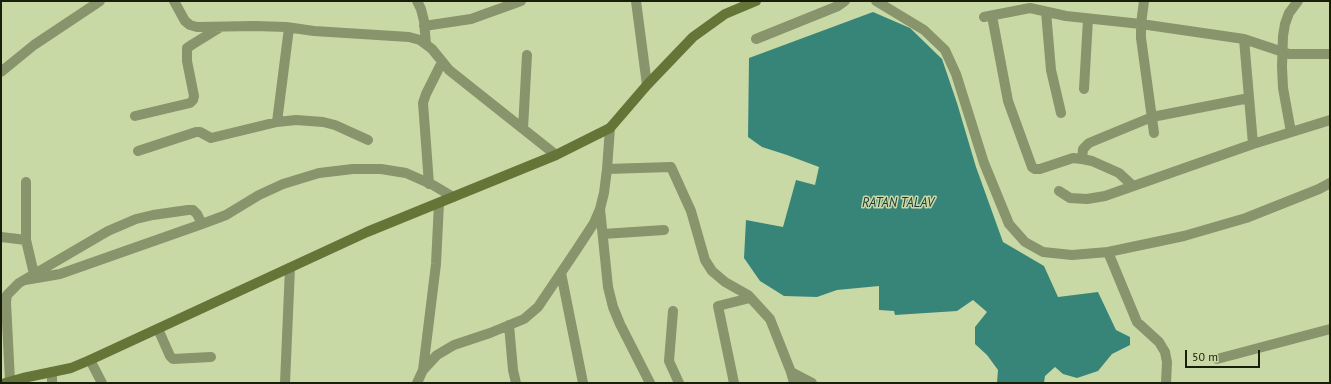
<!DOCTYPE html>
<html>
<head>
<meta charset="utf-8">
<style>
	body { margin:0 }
	#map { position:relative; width:1331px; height:384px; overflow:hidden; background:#c9d9a6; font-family:"PT Sans",sans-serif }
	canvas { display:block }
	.frame { position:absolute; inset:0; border:2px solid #191e0b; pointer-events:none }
	.scale { position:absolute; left:1185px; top:350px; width:75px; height:18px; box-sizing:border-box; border:2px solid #191e0b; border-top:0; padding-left:5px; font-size:12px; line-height:14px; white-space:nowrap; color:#191e0b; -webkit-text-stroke:3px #c9d9a6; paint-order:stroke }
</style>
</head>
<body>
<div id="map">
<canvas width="1331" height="384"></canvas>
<div class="frame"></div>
<div class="scale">50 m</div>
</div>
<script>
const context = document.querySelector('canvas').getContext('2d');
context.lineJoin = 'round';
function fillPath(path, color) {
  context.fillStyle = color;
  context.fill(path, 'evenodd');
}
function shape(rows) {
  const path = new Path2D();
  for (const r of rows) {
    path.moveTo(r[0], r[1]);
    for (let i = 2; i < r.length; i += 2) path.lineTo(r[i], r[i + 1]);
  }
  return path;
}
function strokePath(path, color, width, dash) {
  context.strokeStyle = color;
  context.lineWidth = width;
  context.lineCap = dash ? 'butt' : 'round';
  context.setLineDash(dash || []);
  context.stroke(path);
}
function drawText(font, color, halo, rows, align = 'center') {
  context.font = font + ' "PT Sans",sans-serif';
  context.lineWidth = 3;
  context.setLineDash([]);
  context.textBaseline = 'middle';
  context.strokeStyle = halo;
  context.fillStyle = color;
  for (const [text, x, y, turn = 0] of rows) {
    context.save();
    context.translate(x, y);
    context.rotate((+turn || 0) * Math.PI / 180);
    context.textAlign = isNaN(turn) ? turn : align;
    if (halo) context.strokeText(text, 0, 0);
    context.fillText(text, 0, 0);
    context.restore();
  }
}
const water = shape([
	[873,12,910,28,942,59,957,103,976,167,1003,242,1044,266,1058,297,1098,292,1116,330,1130,337,1130,345,1112,354,1098,371,1077,378,1063,374,1055,367,1045,376,1044,383,997,383,998,370,987,355,975,344,975,327,987,312,973,300,957,311,895,315,894,311,879,310,879,286,837,290,817,297,784,296,760,281,744,258,746,220,783,227,796,180,815,185,819,167,787,155,762,147,748,137,749,58]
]);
const street = shape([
	[174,1,185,21,190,25,197,27,255,26,286,27,314,31,409,37,420,40,432,49,449,70,556,155],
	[417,1,421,9,424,21,426,44],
	[636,1,647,85],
	[876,1,924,30,945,50,956,74,984,163,1009,224,1025,242,1043,252,1072,255,1108,252,1184,236,1246,218,1319,189,1330,183],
	[1144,1,1141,24,1141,38,1154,133],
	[1046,12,1051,70,1061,113],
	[992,16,1008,101,1032,167,1035,169,1040,169,1073,158,1082,159,1092,161,1119,173,1133,186],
	[984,17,1030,8,1066,16,1141,24,1244,39,1289,54,1330,54],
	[424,26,471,19,521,1],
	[756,39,838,6,845,1],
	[1244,39,1253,144],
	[1,72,34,45,100,1],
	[1084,89,1088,19],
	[135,116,190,103,193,100,194,96,187,61,187,48,193,44,219,28],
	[277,122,289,28],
	[523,129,527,55],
	[1291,132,1283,88,1282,67,1283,36,1285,24,1289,13,1298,1],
	[138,151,196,132,200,132,211,138,277,122,296,120,323,122,335,125,368,140],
	[1082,159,1083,149,1089,143,1152,117,1249,98],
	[607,169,671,167,691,211,705,260,712,271,725,282,748,295,770,319,791,372,794,383],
	[26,182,26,240,34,274],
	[429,184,423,103,426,94,442,62],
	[1059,191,1070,198,1087,199,1105,196,1253,144,1330,120],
	[600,209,608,287,613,307,620,324,650,383],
	[603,234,664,230],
	[1,237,26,240],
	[1108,252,1137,322,1159,342,1165,352,1167,362,1166,383],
	[561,273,583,383],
	[25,280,60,274,202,224,226,215,259,195,283,184,319,173,353,169,381,169,406,173,433,185,453,197],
	[673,311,669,361,679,383],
	[509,325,513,370,516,383],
	[158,329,170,356,173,359,211,357],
	[1217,359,1330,329],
	[90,360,102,383],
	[423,370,436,264,439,203],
	[52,372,52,383],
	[791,372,812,383],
	[10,381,6,302,7,295,19,283,108,231,136,219,153,215,188,210,193,210,197,214,202,224],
	[285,383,290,268],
	[417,383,423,370,437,355,454,345,490,333,524,319,538,307,577,249,594,223,600,209,604,193,607,169,610,128],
	[734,383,718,306,750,298]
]);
const secondary = shape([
	[5,383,23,378,71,368,90,360,367,232,556,155,610,128,647,85,693,37,725,14,756,1]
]);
const waterNames = [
	["RATAN TALAV",898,203]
];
fillPath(water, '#378579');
strokePath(street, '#87946c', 10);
strokePath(secondary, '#647537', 10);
drawText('italic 13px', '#203935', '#c9d9a6', waterNames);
</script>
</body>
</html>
